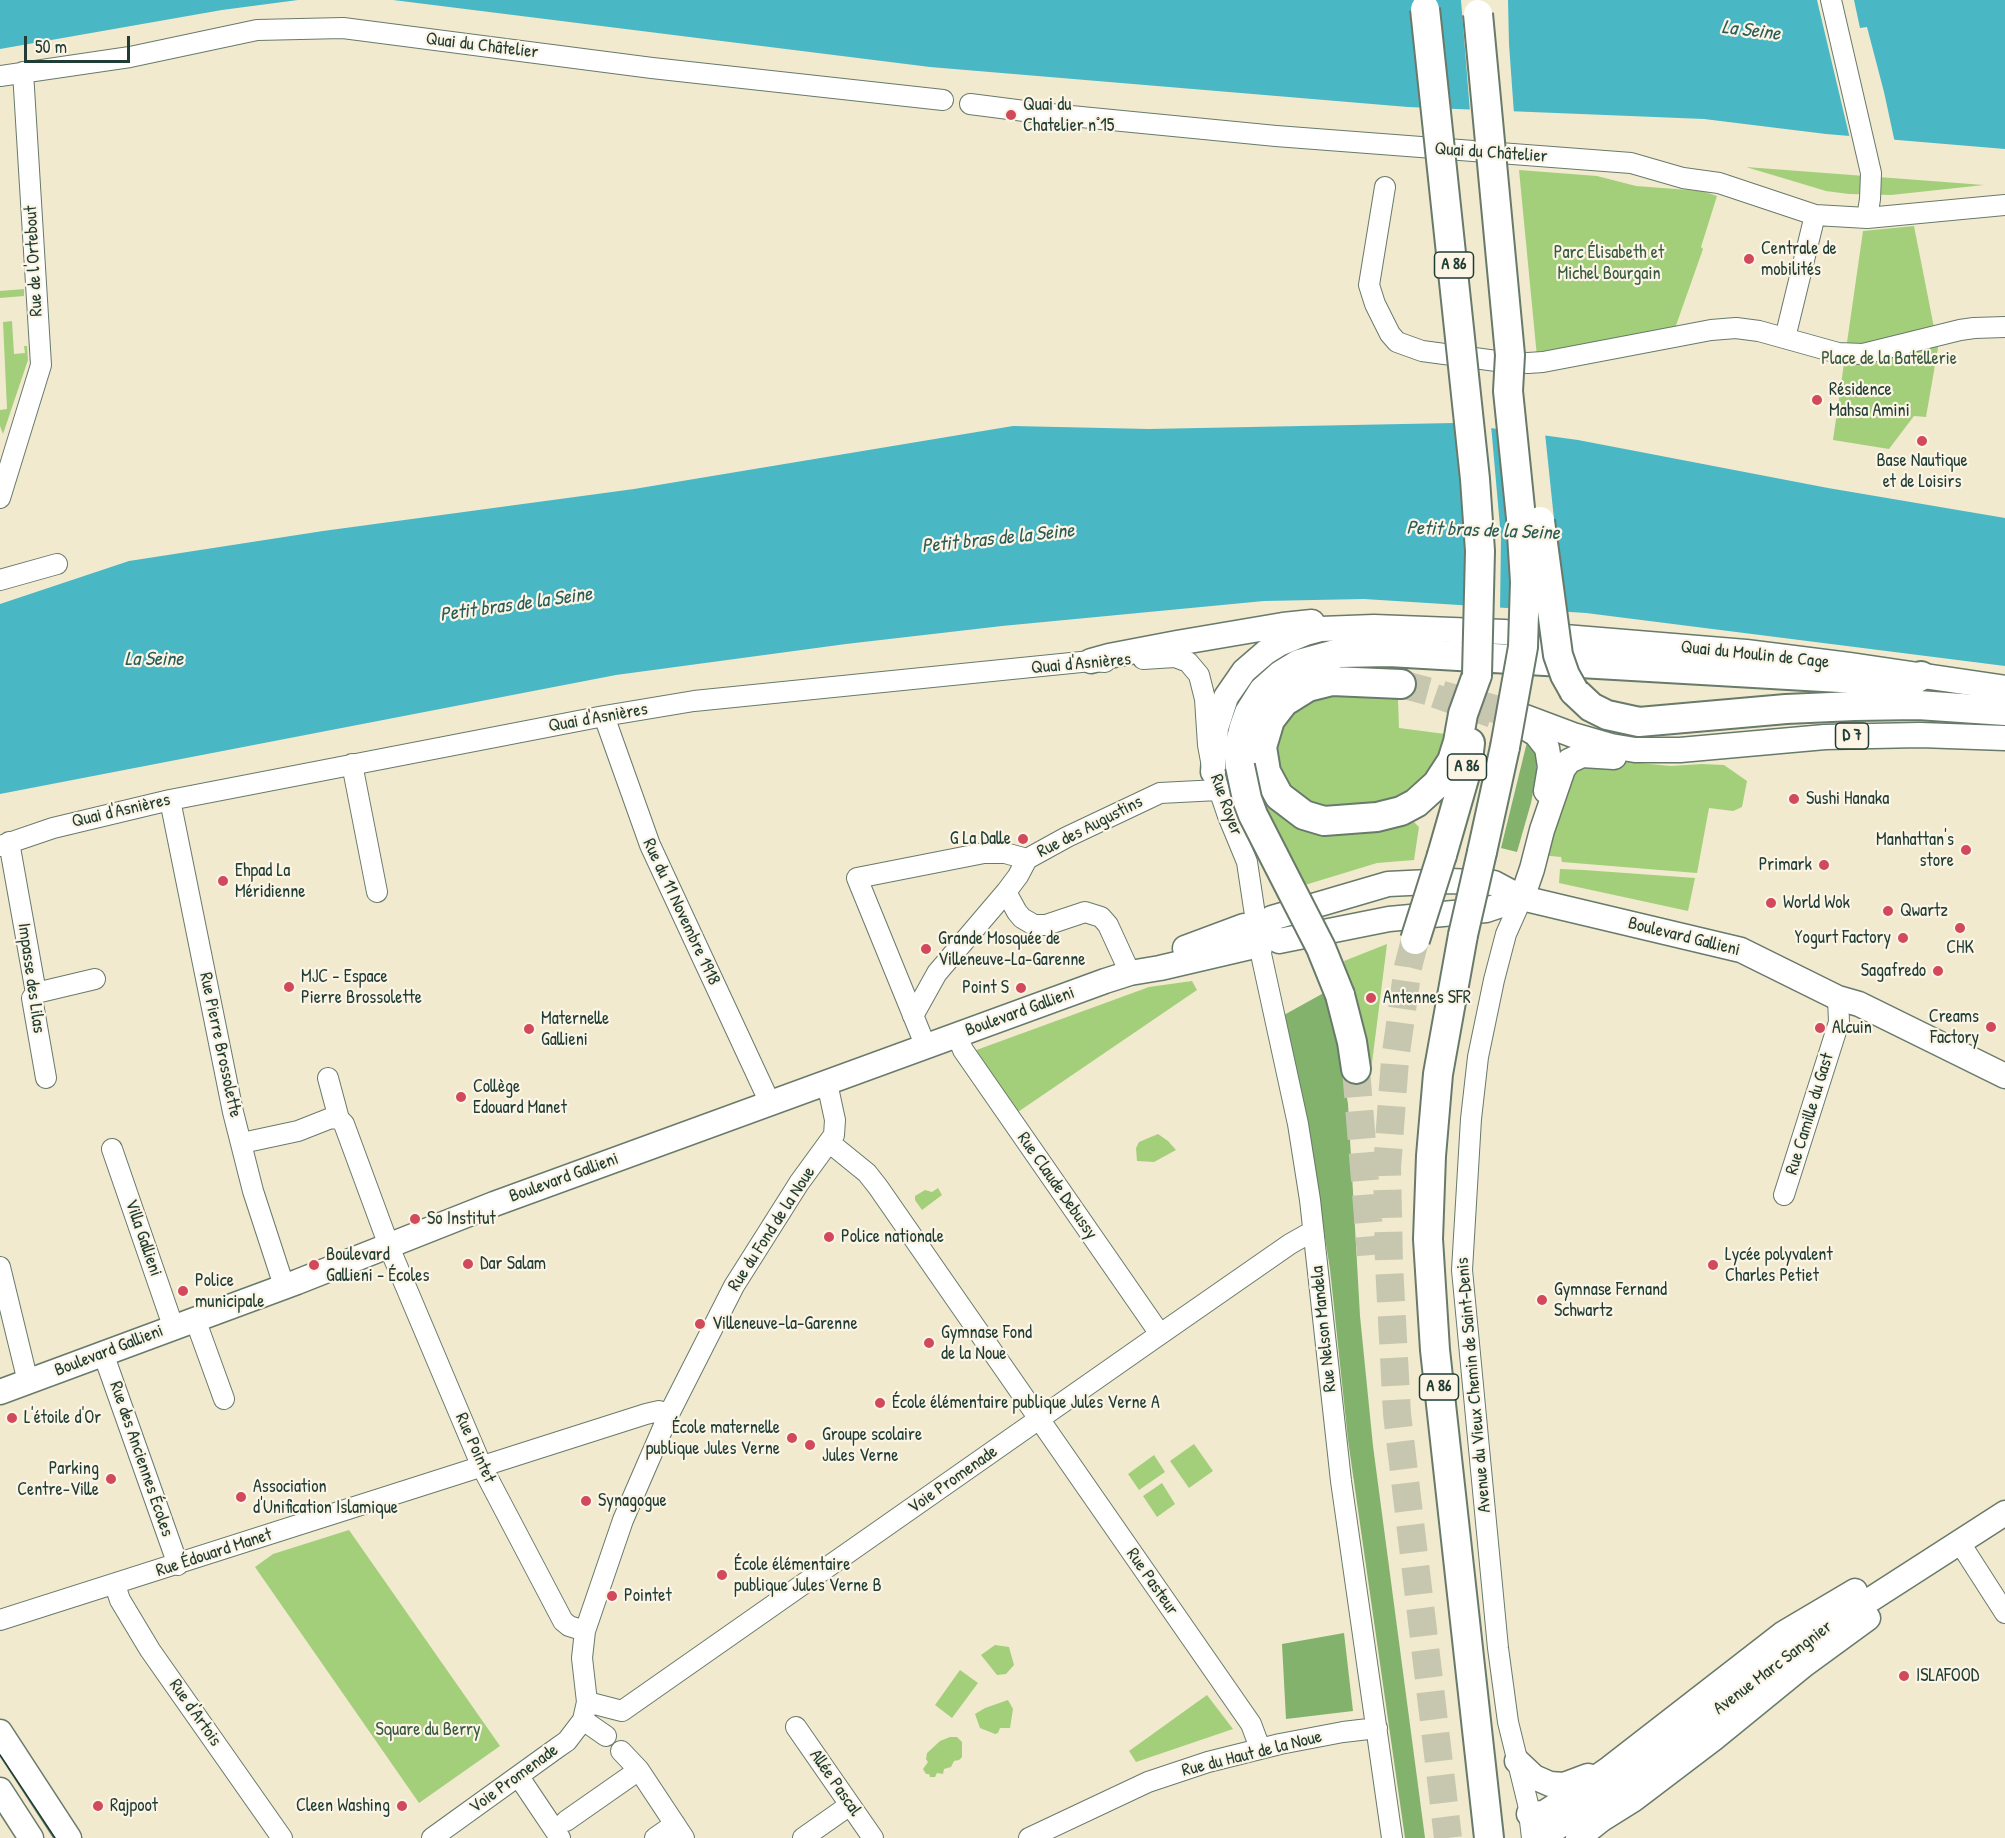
<!DOCTYPE html>
<html>
<head>
<meta charset="utf-8">
<style>
	body { margin:0 }
	#map { position:relative; width:2005px; height:1838px; overflow:hidden; background:#f1eacf; font-family:"Patrick Hand",sans-serif }
	canvas { display:block }
	.scale { position:absolute; left:24px; top:36px; width:106px; height:27px; box-sizing:border-box; border:3px solid #1f3d34; border-top:0; padding-left:8px; font-size:18px; line-height:21px; white-space:nowrap; color:#1f3d34; -webkit-text-stroke:4px #fcf5e5; paint-order:stroke }
</style>
</head>
<body>
<div id="map">
<canvas width="2005" height="1838"></canvas>
<div class="scale">50 m</div>
</div>
<script>
const context = document.querySelector('canvas').getContext('2d');
context.lineJoin = 'round';
function fillPath(path, color) {
  context.fillStyle = color;
  context.fill(path, 'evenodd');
}
function shape(rows) {
  const path = new Path2D();
  for (const r of rows) {
    path.moveTo(r[0], r[1]);
    for (let i = 2; i < r.length; i += 2) path.lineTo(r[i], r[i + 1]);
  }
  return path;
}
function strokePath(path, color, width, dash) {
  context.strokeStyle = color;
  context.lineWidth = width;
  context.lineCap = dash ? 'butt' : 'round';
  context.setLineDash(dash || []);
  context.stroke(path);
}
function drawText(font, color, halo, rows, align = 'center') {
  context.font = font + ' "Patrick Hand",sans-serif';
  context.lineWidth = 4.5;
  context.setLineDash([]);
  context.textBaseline = 'middle';
  context.strokeStyle = halo;
  context.fillStyle = color;
  for (const [text, x, y, turn = 0] of rows) {
    context.save();
    context.translate(x, y);
    context.rotate((+turn || 0) * Math.PI / 180);
    context.textAlign = isNaN(turn) ? turn : align;
    if (halo) context.strokeText(text, 0, 0);
    context.fillText(text, 0, 0);
    context.restore();
  }
}
const green = shape([
	[1746,167,1984,185,1891,195,1849,194,1826,191],
	[1519,170,1597,176,1636,186,1702,191,1717,196,1701,247,1703,249,1673,334,1537,357],
	[1914,226,1938,348,1926,417,1914,416,1889,449,1833,440,1863,231],
	[24,289,24,296,0,298,0,291],
	[12,321,14,354,25,353,24,346,27,346,28,360,3,434,0,426,0,410,7,409,3,322],
	[1328,692,1367,694,1398,699,1399,728,1453,735,1446,759,1398,800,1335,809,1308,807,1286,793,1273,744,1282,717],
	[1618,761,1671,766,1702,764,1724,765,1747,781,1742,807,1733,811,1709,808,1697,873,1562,862,1561,857,1540,855,1550,846,1571,767],
	[1266,790,1359,825,1413,821,1419,827,1414,860,1377,863,1305,885,1254,791],
	[1560,869,1584,870,1695,878,1688,911,1559,883],
	[1387,944,1371,1071,1363,1071,1344,961],
	[1192,981,1197,990,1012,1116,960,1056,1149,987],
	[1158,1134,1168,1141,1176,1150,1154,1162,1137,1161,1136,1148,1139,1142],
	[938,1188,942,1195,922,1210,915,1200,915,1196,925,1190,932,1192],
	[1194,1444,1213,1471,1189,1488,1170,1461],
	[1154,1455,1165,1472,1139,1490,1128,1474],
	[1162,1483,1175,1504,1157,1517,1143,1496],
	[349,1530,500,1746,419,1803,255,1567,273,1554],
	[995,1645,1009,1647,1014,1665,1006,1674,997,1675,981,1655],
	[960,1670,978,1683,952,1718,935,1705],
	[1207,1695,1233,1729,1136,1762,1129,1751],
	[1008,1700,1013,1709,1010,1728,1000,1728,998,1733,995,1734,980,1728,975,1714,985,1708],
	[950,1737,957,1737,962,1742,962,1757,959,1760,954,1761,951,1767,944,1769,943,1774,937,1773,935,1777,930,1777,929,1774,926,1774,923,1769,928,1762,926,1759,927,1753,940,1741]
]);
const forest = shape([
	[1528,738,1536,757,1536,776,1531,803,1517,852,1501,848],
	[1329,990,1348,1104,1360,1316,1373,1446,1425,1838,1405,1838,1348,1440,1330,1269,1310,1144,1284,1015],
	[1344,1633,1353,1711,1286,1719,1282,1644]
]);
const water = shape([
	[0,0,298,0,222,10,0,49],
	[393,0,2005,0,2005,149,1826,134,1704,119,1408,107,930,67],
	[1454,423,1578,440,1828,488,2005,518,2005,666,1586,613,1364,599,1264,601,1002,626,846,644,616,675,0,794,0,604,129,561,323,531,634,489,1013,426,1149,429]
]);
const pier = shape([
	[1461,0,1508,0,1509,44,1514,114,1470,112],
	[1817,0,1854,0,1860,28,1867,27,1884,92,1895,143,1850,139],
	[1456,420,1491,425,1501,538,1500,611,1467,609,1467,544],
	[1500,426,1545,433,1564,615,1512,587]
]);
const majorTunnel = shape([
	[1401,684,1524,727]
]);
const highwayTunnel = shape([
	[1401,684,1525,717],
	[1415,940,1408,967,1395,1060,1387,1168,1389,1264,1397,1414,1448,1838],
	[1356,1069,1371,1255]
]);
const minor = shape([
	[1831,0,1871,173,1870,199,1867,218],
	[0,76,130,57,257,30,343,28,652,68,943,100],
	[970,104,1040,113,1276,136,1631,163,1683,178,1719,183,1815,215,1867,218,2005,205],
	[1385,187,1369,285,1375,304,1390,334,1397,342,1422,351,1504,362,1528,363,1543,362,1711,330,1736,328,1759,331,1838,353,1863,354,1960,330,1974,328,2005,327],
	[1785,338,1815,215],
	[0,498,41,365,23,72],
	[0,580,57,564],
	[1143,659,1175,657,1188,662,1199,675,1205,699,1208,745,1213,772,1228,816,1247,862,1255,915,1264,932,1261,954,1298,1124,1310,1200,1341,1481,1392,1838],
	[604,716,650,845,770,1103],
	[352,764,377,892],
	[170,800,233,1112,253,1191,284,1286],
	[9,842,36,993,32,998,46,1078],
	[0,846,53,828,170,800,604,716,694,701,1091,661,1105,662],
	[1006,892,1017,912,1022,918,1034,925,1046,925,1085,912,1101,917,1108,925,1130,973],
	[1522,898,1506,934,1494,980,1478,1057,1471,1119,1462,1270,1498,1648,1508,1722,1528,1804,1532,1838],
	[36,993,95,979],
	[913,1016,937,973,1006,892,1018,876,1027,859],
	[957,1035,963,1050,1160,1334],
	[926,1047,857,878,984,853,1005,853,1027,859,1067,837,1160,793,1218,790],
	[328,1078,339,1119,344,1124,392,1254,482,1467,563,1621,569,1626,585,1631],
	[242,1143,298,1131,331,1118,339,1119],
	[830,1143,867,1173,878,1187,1251,1724,1260,1748],
	[112,1149,173,1326],
	[1784,1195,1839,1022,1838,998],
	[0,1267,28,1382],
	[195,1319,224,1399],
	[103,1353,178,1565],
	[1960,1543,2005,1613],
	[115,1585,120,1600,150,1650,282,1838],
	[0,1620,646,1414,659,1411,669,1414],
	[587,1702,622,1711,1149,1342,1290,1244,1313,1231],
	[583,1720,606,1736],
	[796,1727,873,1838],
	[621,1751,639,1770,684,1838],
	[519,1777,560,1838],
	[566,1821,639,1770],
	[432,1838,557,1748,567,1741,583,1720,587,1702,582,1658,585,1631,623,1520,669,1414,734,1286,799,1183,834,1135,835,1120,827,1083],
	[655,1838,675,1824],
	[803,1838,850,1805],
	[1029,1838,1148,1782,1208,1762,1280,1744,1343,1732,1377,1728]
]);
const major = shape([
	[1091,661,1109,656,1177,643,1283,625,1312,622],
	[1525,717,1573,735,1611,746,1635,750,1680,750,1825,737,1920,735,2005,738],
	[1524,727,1536,734,1547,748,1550,767,1546,791],
	[1213,772,1216,728,1226,697,1244,671,1266,652,1279,644,1306,633,1321,629,1374,627,1504,632,1746,652,1849,665,2005,688],
	[1522,898,1532,869,1542,830,1563,769,1569,761,1582,755,1614,757],
	[1185,948,1244,926,1264,932,1279,941,1389,919,1486,910,1522,898],
	[0,1392,297,1282,494,1204,1105,981,1130,973,1160,968,1250,947,1264,932,1272,918,1388,884,1450,881,1494,883,1522,898,1741,950,1838,998,1859,1004,2005,1076],
	[0,1732,69,1838],
	[1517,1761,1534,1777,1550,1784,1564,1785,1588,1776],
	[0,1790,31,1838],
	[1529,1814,1544,1813,1567,1798,1610,1768,1784,1633,1855,1591],
	[1548,1834,1673,1745,1789,1652,2005,1513],
	[1578,1838,1602,1819,1634,1799,1713,1739,1805,1664,1868,1618]
]);
const highway = shape([
	[1401,684,1332,681,1308,687,1284,702,1270,720,1262,747,1266,772,1279,796,1304,815,1324,821,1377,817,1401,811,1416,803,1437,784,1452,761,1458,742,1463,714,1477,675],
	[1574,691,1591,707,1607,715,1639,722,1786,709,1854,706,1918,705,2005,711],
	[1240,766,1240,743,1244,727,1249,713,1263,691,1281,675,1299,664,1339,653,1389,652,1910,682,1921,676],
	[1482,852,1505,747],
	[1442,855,1467,768,1470,743],
	[1463,935,1438,1074,1431,1156,1428,1239,1435,1350,1489,1838],
	[1340,995,1352,1042,1356,1069]
]);
const tram = shape([
	[0,1755,55,1838]
]);
const highwayBridge = shape([
	[1425,9,1475,479,1480,551,1477,675],
	[1478,14,1510,355,1508,391,1521,518,1525,582,1523,647,1505,747],
	[1540,521,1558,655,1565,675,1574,691],
	[1240,766,1247,799,1253,815,1321,948,1340,995],
	[1463,935,1482,852],
	[1415,940,1442,855]
]);
const markers = [
	[1011,115,6,"#d1495b"],
	[1749,259,6,"#d1495b"],
	[1817,400,6,"#d1495b"],
	[1922,441,6,"#d1495b"],
	[1794,799,6,"#d1495b"],
	[1023,839,6,"#d1495b"],
	[1966,850,6,"#d1495b"],
	[1824,865,6,"#d1495b"],
	[223,881,6,"#d1495b"],
	[1771,903,6,"#d1495b"],
	[1888,911,6,"#d1495b"],
	[1960,928,6,"#d1495b"],
	[1903,938,6,"#d1495b"],
	[926,949,6,"#d1495b"],
	[1938,971,6,"#d1495b"],
	[289,987,6,"#d1495b"],
	[1021,988,6,"#d1495b"],
	[1371,998,6,"#d1495b"],
	[1991,1027,6,"#d1495b"],
	[1820,1028,6,"#d1495b"],
	[529,1029,6,"#d1495b"],
	[461,1097,6,"#d1495b"],
	[415,1219,6,"#d1495b"],
	[829,1237,6,"#d1495b"],
	[468,1264,6,"#d1495b"],
	[314,1265,6,"#d1495b"],
	[1713,1265,6,"#d1495b"],
	[183,1291,6,"#d1495b"],
	[1542,1300,6,"#d1495b"],
	[700,1324,6,"#d1495b"],
	[929,1343,6,"#d1495b"],
	[880,1403,6,"#d1495b"],
	[12,1418,6,"#d1495b"],
	[792,1438,6,"#d1495b"],
	[810,1445,6,"#d1495b"],
	[111,1479,6,"#d1495b"],
	[241,1497,6,"#d1495b"],
	[586,1501,6,"#d1495b"],
	[722,1575,6,"#d1495b"],
	[612,1596,6,"#d1495b"],
	[1904,1676,6,"#d1495b"],
	[98,1806,6,"#d1495b"],
	[402,1806,6,"#d1495b"]
];
const shields = [
	[1454,265,39],
	[1852,736,33],
	[1467,767,39],
	[1439,1387,39]
];
const shieldNames = [
	["A 86",1454,265],
	["D 7",1852,736],
	["A 86",1467,767],
	["A 86",1439,1387]
];
const streetNames = [
	["Quai du Châtelier",482,46,7],
	["Quai du Châtelier",1491,153,4],
	["Rue de l'Ortebout",34,261,-93],
	["Quai du Moulin de Cage",1755,655,6],
	["Quai d'Asnières",1081,664,-5],
	["Quai d'Asnières",598,718,-10],
	["Rue Royer",1226,805,70],
	["Quai d'Asnières",121,811,-13],
	["Rue des Augustins",1090,827,-27],
	["Rue du 11 Novembre 1918",681,912,65],
	["Boulevard Gallieni",1684,937,14],
	["Impasse des Lilas",31,978,82],
	["Boulevard Gallieni",1020,1012,-20],
	["Rue Pierre Brossolette",220,1045,78],
	["Rue Camille du Gast",1810,1114,-73],
	["Boulevard Gallieni",564,1178,-20],
	["Rue Claude Debussy",1057,1186,55],
	["Rue du Fond de la Noue",772,1229,-57],
	["Villa Gallieni",143,1238,71],
	["Rue Nelson Mandela",1324,1329,-96],
	["Boulevard Gallieni",109,1351,-21],
	["Avenue du Vieux Chemin de Saint-Denis",1474,1385,-95],
	["Rue Pointet",475,1448,66],
	["Rue des Anciennes Écoles",141,1459,71],
	["Voie Promenade",953,1480,-35],
	["Rue Édouard Manet",214,1553,-18],
	["Rue Pasteur",1152,1582,55],
	["Avenue Marc Sangnier",1773,1668,-37],
	["Rue d'Artois",195,1713,55],
	["Rue du Haut de la Noue",1252,1754,-14],
	["Voie Promenade",514,1779,-36],
	["Allée Pascal",835,1783,55]
];
const poiNames = [
	["Quai du",1023,105],
	["Chatelier n°15",1023,126],
	["Centrale de",1761,249],
	["mobilités",1761,270],
	["Résidence",1829,390],
	["Mahsa Amini",1829,411],
	["Base Nautique",1922,461,"center"],
	["et de Loisirs",1922,482,"center"],
	["Sushi Hanaka",1806,799],
	["G La Dalle",1011,839,"right"],
	["Manhattan's",1954,840,"right"],
	["store",1954,861,"right"],
	["Primark",1812,865,"right"],
	["Ehpad La",235,871],
	["Méridienne",235,892],
	["World Wok",1783,903],
	["Qwartz",1900,911],
	["Yogurt Factory",1891,938,"right"],
	["Grande Mosquée de",938,939],
	["Villeneuve-La-Garenne",938,960],
	["CHK",1960,948,"center"],
	["Sagafredo",1926,971,"right"],
	["MJC - Espace",301,977],
	["Pierre Brossolette",301,998],
	["Point S",1009,988,"right"],
	["Antennes SFR",1383,998],
	["Creams",1979,1017,"right"],
	["Factory",1979,1038,"right"],
	["Maternelle",541,1019],
	["Gallieni",541,1040],
	["Alcuin",1832,1028],
	["Collège",473,1087],
	["Edouard Manet",473,1108],
	["So Institut",427,1219],
	["Police nationale",841,1237],
	["Boulevard",326,1255],
	["Gallieni - Écoles",326,1276],
	["Lycée polyvalent",1725,1255],
	["Charles Petiet",1725,1276],
	["Dar Salam",480,1264],
	["Police",195,1281],
	["municipale",195,1302],
	["Gymnase Fernand",1554,1290],
	["Schwartz",1554,1311],
	["Villeneuve-la-Garenne",712,1324],
	["Gymnase Fond",941,1333],
	["de la Noue",941,1354],
	["École élémentaire publique Jules Verne A",892,1403],
	["L'étoile d'Or",24,1418],
	["École maternelle",780,1428,"right"],
	["publique Jules Verne",780,1449,"right"],
	["Groupe scolaire",822,1435],
	["Jules Verne",822,1456],
	["Parking",99,1469,"right"],
	["Centre-Ville",99,1490,"right"],
	["Association",253,1487],
	["d'Unification Islamique",253,1508],
	["Synagogue",598,1501],
	["École élémentaire",734,1565],
	["publique Jules Verne B",734,1586],
	["Pointet",624,1596],
	["ISLAFOOD",1916,1676],
	["Rajpoot",110,1806],
	["Cleen Washing",390,1806,"right"]
];
const parkNames = [
	["Parc Élisabeth et",1609,253],
	["Michel Bourgain",1609,274],
	["Place de la Batellerie",1889,359],
	["Square du Berry",428,1730]
];
const waterNames = [
	["La Seine",1751,31,7],
	["Petit bras de la Seine",1483,531,2],
	["Petit bras de la Seine",998,539,-6],
	["Petit bras de la Seine",516,605,-8],
	["La Seine",154,660]
];
fillPath(green, '#a3cf7b');
fillPath(forest, '#82b26b');
fillPath(water, '#4ab7c5');
fillPath(pier, '#f1eacf');
strokePath(majorTunnel, '#c7c7b0', 24, [24, 12]);
strokePath(highwayTunnel, '#c7c7b0', 28, [28, 14]);
strokePath(minor, '#687a6a', 22);
strokePath(major, '#687a6a', 27);
strokePath(highway, '#687a6a', 32);
strokePath(minor, '#fff', 20);
strokePath(major, '#fff', 24);
strokePath(highway, '#fff', 28);
strokePath(tram, '#1f3d34', 1.5);
strokePath(highwayBridge, '#687a6a', 32, []);
strokePath(highwayBridge, '#fff', 28);
for (const [x, y, r, color] of markers) {
  const dot = new Path2D();
  dot.arc(x, y, r, 0, 2 * Math.PI);
  context.fillStyle = color;
  context.fill(dot);
  strokePath(dot, '#fcf5e5', 2);
}
for (const [x, y, w] of shields) {
  const box = new Path2D();
  box.roundRect(x - w / 2, y - 13, w, 26, 4.5);
  context.fillStyle = '#fcf5e5';
  context.fill(box);
  strokePath(box, '#1f3d34', 1.5);
}
drawText('bold 16px', '#1f3d34', null, shieldNames);
drawText('18px', '#1f3d34', '#fcf5e5', streetNames);
drawText('18px', '#1f3d34', '#fcf5e5', poiNames, 'left');
drawText('18px', '#395a42', '#fcf5e5', parkNames);
drawText('italic 20px', '#2a5c58', '#fcf5e5', waterNames);
</script>
</body>
</html>
